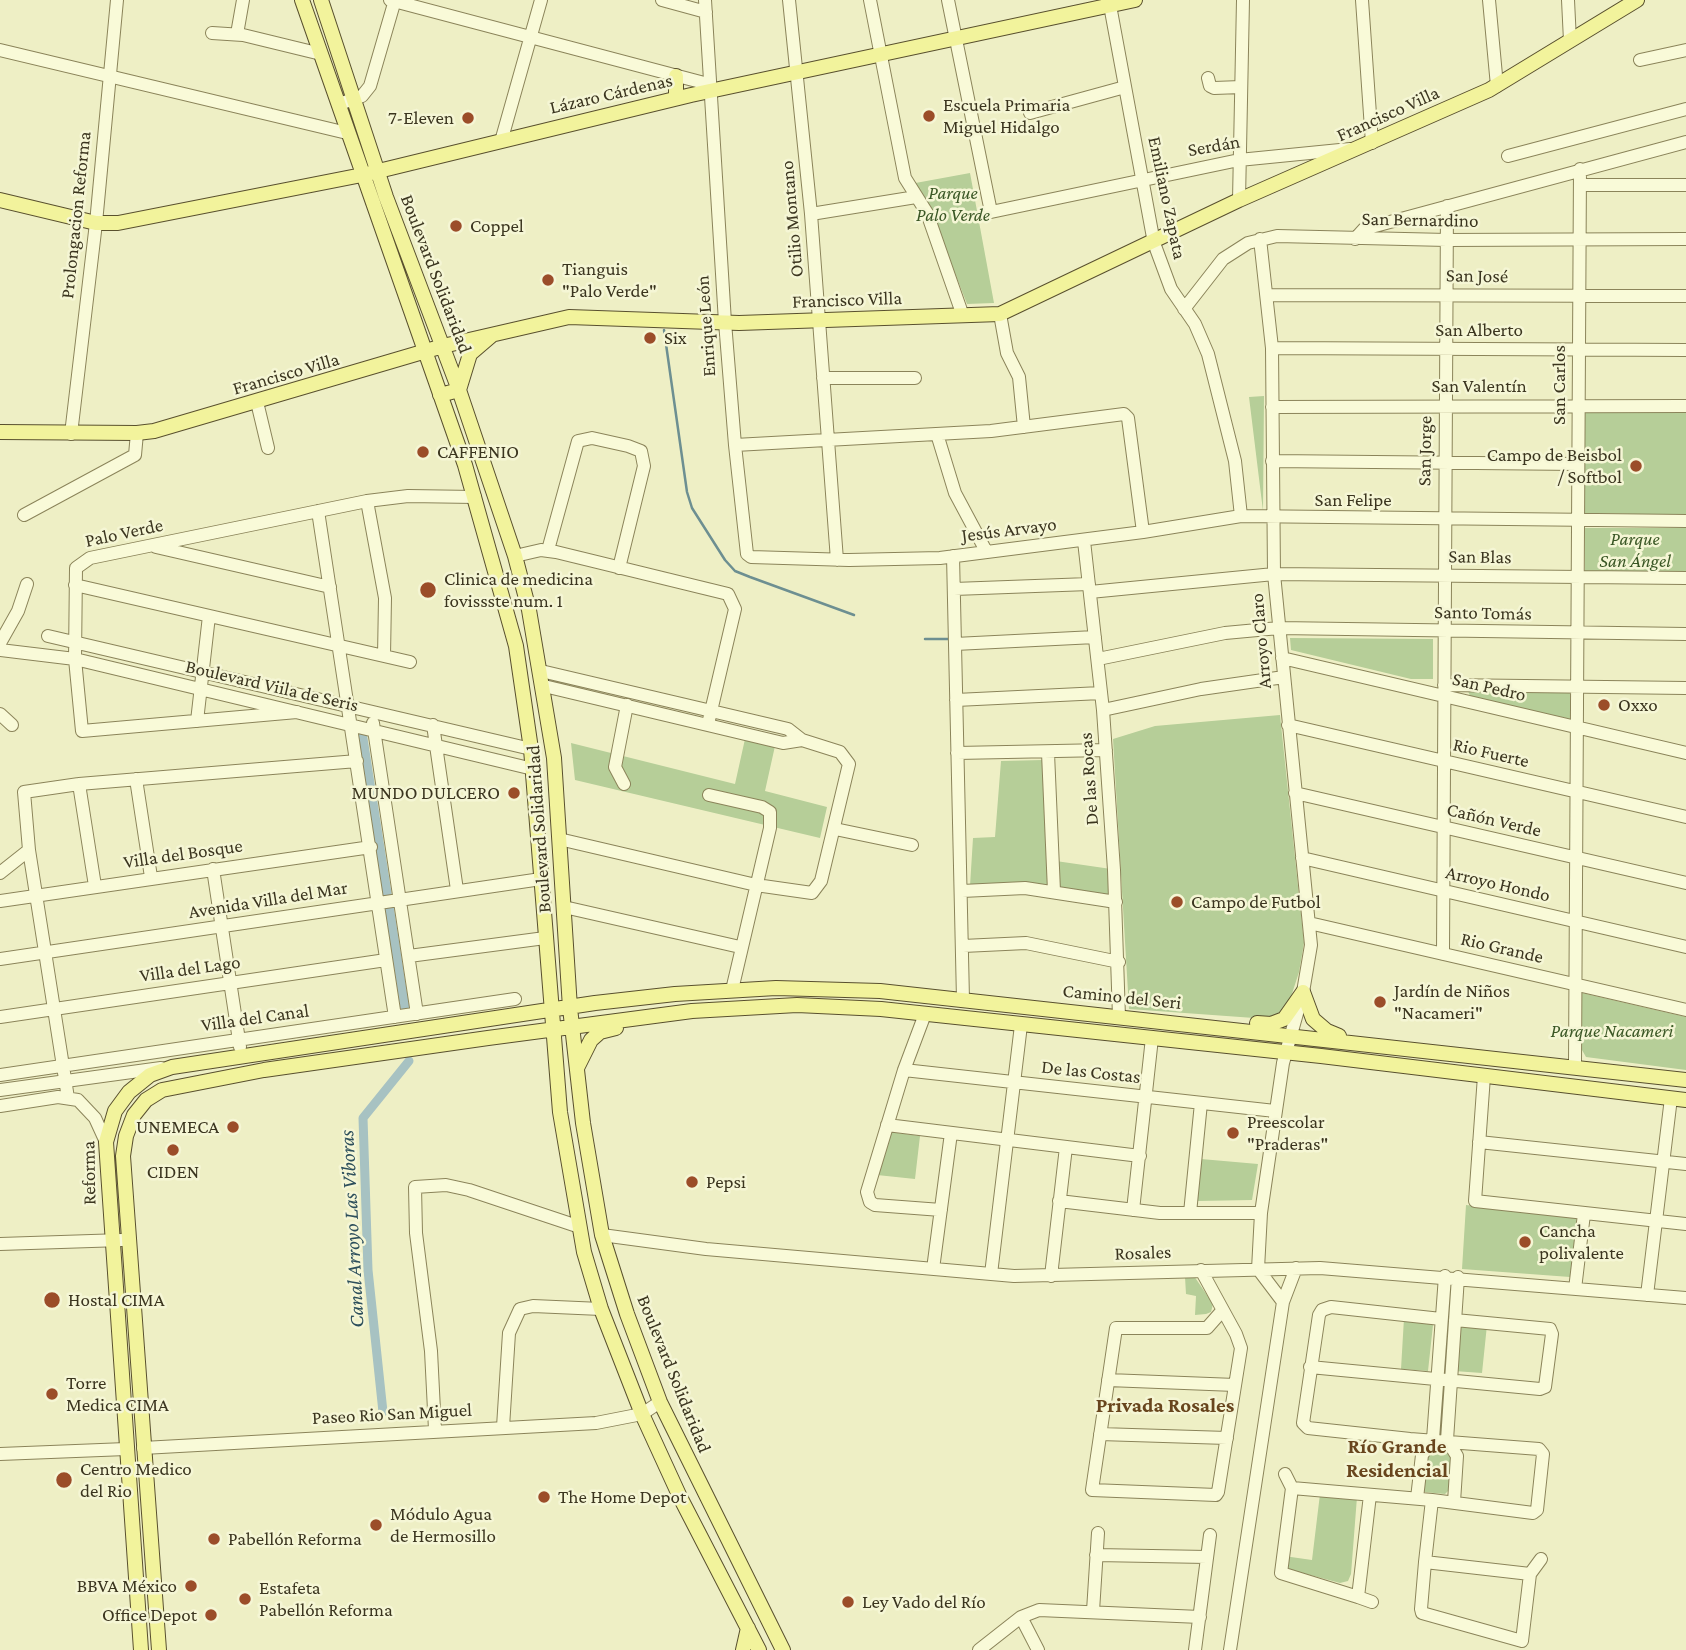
<!DOCTYPE html>
<html>
<head>
<meta charset="utf-8">
<style>
	body { margin:0 }
	canvas { display:block; background:#eeefc5 }
</style>
</head>
<body>
<canvas width="1686" height="1650"></canvas>
<script>
const context = document.querySelector('canvas').getContext('2d');
context.lineJoin = 'round';
function fillPath(path, color) {
  context.fillStyle = color;
  context.fill(path, 'evenodd');
}
function shape(rows) {
  const path = new Path2D();
  for (const r of rows) {
    path.moveTo(r[0], r[1]);
    for (let i = 2; i < r.length; i += 2) path.lineTo(r[i], r[i + 1]);
  }
  return path;
}
function strokePath(path, color, width, dash) {
  context.strokeStyle = color;
  context.lineWidth = width;
  context.lineCap = dash ? 'butt' : 'round';
  context.setLineDash(dash || []);
  context.stroke(path);
}
function drawText(font, color, halo, rows, align = 'center') {
  context.font = font + ' "Crimson Pro",serif';
  context.lineWidth = 5;
  context.setLineDash([]);
  context.textBaseline = 'middle';
  context.strokeStyle = halo;
  context.fillStyle = color;
  for (const [text, x, y, turn = 0] of rows) {
    context.save();
    context.translate(x, y);
    context.rotate((+turn || 0) * Math.PI / 180);
    context.textAlign = isNaN(turn) ? turn : align;
    if (halo) context.strokeText(text, 0, 0);
    context.fillText(text, 0, 0);
    context.restore();
  }
}
const green = shape([
	[970,173,994,303,967,304,928,204,910,184],
	[1264,396,1263,511,1249,397],
	[1585,412,1686,412,1686,515,1585,513],
	[1585,528,1686,528,1686,572,1585,572],
	[1290,638,1433,639,1433,679,1411,679,1291,650],
	[1468,691,1570,693,1570,719,1470,696],
	[1280,715,1304,943,1299,972,1290,1000,1282,1013,1268,1019,1129,1009,1113,739,1155,726],
	[745,739,775,746,765,791,827,807,820,838,575,780,571,743,735,784],
	[1043,760,1049,860,1111,869,1113,898,970,886,973,838,995,837,1001,761],
	[1582,993,1686,1017,1686,1070,1586,1057,1582,1050],
	[890,1132,920,1136,915,1179,877,1175],
	[1201,1159,1258,1164,1252,1200,1197,1201],
	[1466,1205,1577,1218,1570,1277,1462,1269],
	[1194,1276,1213,1304,1211,1312,1206,1314,1195,1315,1196,1296,1186,1294,1185,1277],
	[1404,1318,1430,1321,1433,1325,1428,1371,1401,1369],
	[1457,1323,1487,1325,1482,1373,1454,1371],
	[1430,1448,1447,1449,1453,1455,1450,1489,1445,1494,1424,1492,1423,1453],
	[1320,1494,1357,1497,1351,1574,1348,1581,1340,1583,1284,1568,1284,1556,1312,1560]
]);
const stream = shape([
	[664,330,687,492,692,508,725,560,735,571,750,577,854,615],
	[925,639,948,639]
]);
const canal = shape([
	[362,732,405,1009],
	[383,1412,368,1270,363,1118,409,1061]
]);
const minor = shape([
	[390,0,708,84],
	[662,0,706,12],
	[705,0,725,322,735,445,747,554,751,557,849,560,940,558,1143,532,1241,516,1686,521],
	[789,0,811,214,837,560],
	[870,0,905,178,927,213,963,316],
	[948,0,991,212,1239,160,1350,149],
	[1109,0,1154,243,1171,289,1195,324,1208,354,1235,461,1241,516],
	[1362,0,1372,143],
	[1489,0,1497,86],
	[1568,0,1570,41],
	[212,33,243,35,321,54],
	[237,34,243,0],
	[0,50,347,133],
	[1640,60,1686,50],
	[1208,78,1210,86,1214,88,1241,87],
	[345,102,362,96,370,86,395,0],
	[1030,113,1125,87],
	[502,138,541,0],
	[1508,156,1686,109],
	[1580,185,1686,185],
	[1239,200,1243,0],
	[811,214,916,197],
	[1260,239,1272,348,1274,574,1311,945,1303,992,1283,1063,1261,1213,1258,1269,1283,1302],
	[1355,239,1364,229,1686,142],
	[1267,295,1686,296],
	[1184,309,1223,259,1248,243,1277,236,1447,240,1686,239],
	[1000,314,1007,353,1019,377,1024,427],
	[1272,348,1686,350],
	[823,378,915,378],
	[257,402,268,448],
	[1272,407,1686,406],
	[71,434,96,223,117,0],
	[937,434,955,493,986,551],
	[735,445,991,431,1124,414,1128,418,1143,532],
	[1272,461,1578,464],
	[367,501,385,598,384,656],
	[318,511,395,1017],
	[24,515,135,455,137,433],
	[1084,541,1103,710,1114,870,1119,1017],
	[156,547,330,587],
	[548,550,578,441,592,438,628,446,641,451,644,466,619,568],
	[515,556,541,550,556,552,728,594,735,609,708,724],
	[953,556,963,999],
	[75,585,410,662],
	[954,589,1089,584],
	[1090,592,1274,574,1686,578],
	[48,636,531,749],
	[0,643,18,611,27,584],
	[955,644,1095,637],
	[0,650,75,659,533,769],
	[1282,658,1686,753],
	[1098,659,1225,633,1279,628,1686,634],
	[541,671,788,729,802,740,840,752,849,764,821,881,812,893,756,885,559,839],
	[1444,685,1686,688],
	[544,686,783,743,802,740],
	[956,700,1101,693],
	[1103,710,1201,689,1284,677],
	[297,712,82,731,75,659,76,568,90,558,367,501,408,496,475,497],
	[0,714,12,725],
	[197,721,209,616],
	[373,723,417,1014],
	[433,725,457,890],
	[1288,725,1686,817],
	[957,753,1106,750],
	[1048,753,1054,891],
	[136,779,151,877],
	[79,784,95,886],
	[624,784,615,767,627,705],
	[1295,793,1686,883],
	[709,795,762,807,770,812,770,828,732,990],
	[835,829,912,845],
	[1302,858,1686,947],
	[213,869,240,1047],
	[0,873,29,850],
	[962,891,1025,888,1116,902],
	[0,901,371,847],
	[564,907,740,947],
	[1309,923,1686,1010],
	[963,946,1026,943,1119,962],
	[1443,954,1447,206],
	[409,956,545,938],
	[0,959,541,879],
	[925,1014,904,1070,867,1192,870,1202,875,1205,941,1210],
	[0,1017,386,960],
	[1575,1066,1580,169],
	[904,1070,1275,1111],
	[0,1075,515,999],
	[1484,1076,1475,1201,1686,1224],
	[0,1090,161,1068],
	[68,1098,29,850,24,792,79,784,357,761],
	[0,1106,58,1097,78,1100,95,1118,106,1142],
	[887,1125,1140,1156],
	[1479,1142,1686,1164],
	[1059,1201,1160,1213,1261,1213],
	[1133,1210,1152,1038],
	[1190,1213,1201,1103],
	[602,1235,706,1249,1014,1276,1320,1268,1686,1298],
	[0,1244,122,1240],
	[933,1269,951,1133],
	[1201,1270,1236,1334,1241,1348,1218,1492,1216,1495,1092,1490,1116,1328,1207,1328,1222,1311],
	[991,1274,1021,1025],
	[1051,1276,1066,1147],
	[1575,1289,1584,1214],
	[1647,1295,1671,1098],
	[1310,1367,1540,1389,1545,1387,1552,1334,1550,1329,1455,1320],
	[1108,1380,1235,1385],
	[503,1427,509,1333,520,1309,533,1306,601,1309],
	[435,1430,431,1351,416,1233,415,1187,446,1185,469,1190,577,1226],
	[1100,1434,1227,1438],
	[143,1448,596,1423,642,1414,660,1402],
	[0,1454,126,1449],
	[1285,1474,1292,1488],
	[1370,1495,1358,1597,1281,1573,1292,1488,1432,1500,1533,1513,1537,1510,1543,1454,1539,1449,1410,1439,1308,1428,1303,1423,1319,1315,1322,1310,1331,1307,1441,1319],
	[1417,1498,1422,1455,1433,1439,1445,1276],
	[1454,1502,1457,1456,1447,1440,1458,1277],
	[1096,1555,1207,1557],
	[1425,1562,1530,1574,1522,1641,1422,1613,1421,1609,1425,1562,1432,1500],
	[1530,1574,1541,1559],
	[1358,1597,1372,1602],
	[1093,1611,1098,1533],
	[1021,1617,1038,1650],
	[979,1650,1021,1617,1039,1610,1200,1617],
	[1195,1650,1210,1535],
	[1230,1650,1283,1302,1296,1268]
]);
const major = shape([
	[302,0,465,465,516,646,531,749,560,1112,584,1252,601,1309,642,1414,680,1497,759,1650],
	[321,0,386,197,459,390,515,556,529,610,554,758,570,1008,583,1123,602,1235,627,1314,660,1402,783,1650],
	[676,76,676,98],
	[0,200,96,223,118,223,362,175,691,95,1135,0],
	[440,395,459,390,470,354,491,336],
	[0,432,137,433,154,431,443,346,569,317,739,323,1000,314,1239,200,1489,90,1637,0],
	[1303,992,1313,1019,1327,1031,1339,1036],
	[1257,1023,1271,1024,1284,1019,1303,992],
	[577,1068,591,1040,600,1032,616,1028],
	[141,1650,106,1142,115,1111,129,1092,150,1075,172,1067,595,1003,675,994,776,988,880,991,1686,1080],
	[159,1650,123,1156,126,1136,134,1115,146,1100,162,1090,264,1070,488,1038,692,1011,797,1005,881,1009,1321,1056,1686,1100],
	[743,1650,748,1628]
]);
const markers = [
	[929,116,7,"#9b4d29"],
	[468,118,7,"#9b4d29"],
	[456,226,7,"#9b4d29"],
	[548,280,7,"#9b4d29"],
	[650,338,7,"#9b4d29"],
	[423,452,7,"#9b4d29"],
	[1636,466,7,"#9b4d29"],
	[428,590,9,"#9b4d29"],
	[1604,705,7,"#9b4d29"],
	[514,793,7,"#9b4d29"],
	[1177,902,7,"#9b4d29"],
	[1380,1002,7,"#9b4d29"],
	[233,1127,7,"#9b4d29"],
	[1233,1133,7,"#9b4d29"],
	[173,1150,7,"#9b4d29"],
	[692,1182,7,"#9b4d29"],
	[1525,1242,7,"#9b4d29"],
	[52,1300,9,"#9b4d29"],
	[52,1394,7,"#9b4d29"],
	[64,1480,9,"#9b4d29"],
	[544,1497,7,"#9b4d29"],
	[376,1525,7,"#9b4d29"],
	[214,1539,7,"#9b4d29"],
	[191,1586,7,"#9b4d29"],
	[245,1599,7,"#9b4d29"],
	[848,1602,7,"#9b4d29"],
	[211,1615,7,"#9b4d29"]
];
const streetNames = [
	["Lázaro Cárdenas",611,94,-13],
	["Francisco Villa",1388,114,-24],
	["Serdán",1214,146,-10],
	["Emiliano Zapata",1167,198,78],
	["Prolongacion Reforma",76,215,-84],
	["Otilio Montano",792,219,-95],
	["San Bernardino",1420,220,1],
	["Boulevard Solidaridad",436,274,69],
	["San José",1477,276,1],
	["Francisco Villa",847,300,-2],
	["Enrique León",706,326,-94],
	["San Alberto",1479,330],
	["Francisco Villa",286,374,-16],
	["San Carlos",1559,385,-90],
	["San Valentín",1479,386],
	["San Jorge",1425,451,-89],
	["San Felipe",1353,500],
	["Jesús Arvayo",1009,530,-7],
	["Palo Verde",124,533,-12],
	["San Blas",1480,557,1],
	["Santo Tomás",1483,613,1],
	["Arroyo Claro",1261,641,-95],
	["Boulevard Viila de Seris",272,686,13],
	["San Pedro",1489,687,13],
	["Rio Fuerte",1491,753,13],
	["De las Rocas",1089,779,-94],
	["Cañón Verde",1494,820,13],
	["Boulevard Solidaridad",539,829,-94],
	["Villa del Bosque",183,854,-8],
	["Arroyo Hondo",1498,884,13],
	["Avenida Villa del Mar",268,900,-9],
	["Rio Grande",1502,948,13],
	["Villa del Lago",190,969,-8],
	["Camino del Seri",1122,997,6],
	["Villa del Canal",255,1018,-8],
	["De las Costas",1091,1072,6],
	["Reforma",89,1173,-91],
	["Rosales",1143,1253,-2],
	["Boulevard Solidaridad",674,1374,68],
	["Paseo Rio San Miguel",392,1414,-3]
];
const poiNames = [
	["Escuela Primaria",943,105],
	["Miguel Hidalgo",943,127],
	["7-Eleven",454,118,"right"],
	["Coppel",470,226],
	["Tianguis",562,269],
	["\"Palo Verde\"",562,291],
	["Six",664,338],
	["CAFFENIO",437,452],
	["Campo de Beisbol",1622,455,"right"],
	["/ Softbol",1622,477,"right"],
	["Clinica de medicina",444,579],
	["fovissste num. 1",444,601],
	["Oxxo",1618,705],
	["MUNDO DULCERO",500,793,"right"],
	["Campo de Futbol",1191,902],
	["Jardín de Niños",1394,991],
	["\"Nacameri\"",1394,1013],
	["Preescolar",1247,1122],
	["\"Praderas\"",1247,1144],
	["UNEMECA",219,1127,"right"],
	["CIDEN",173,1172,"center"],
	["Pepsi",706,1182],
	["Cancha",1539,1231],
	["polivalente",1539,1253],
	["Hostal CIMA",68,1300],
	["Torre",66,1383],
	["Medica CIMA",66,1405],
	["Centro Medico",80,1469],
	["del Rio",80,1491],
	["The Home Depot",558,1497],
	["Módulo Agua",390,1514],
	["de Hermosillo",390,1536],
	["Pabellón Reforma",228,1539],
	["BBVA México",177,1586,"right"],
	["Estafeta",259,1588],
	["Pabellón Reforma",259,1610],
	["Ley Vado del Río",862,1602],
	["Office Depot",197,1615,"right"]
];
const parkNames = [
	["Parque",953,193],
	["Palo Verde",953,215],
	["Parque",1635,539],
	["San Ángel",1635,561],
	["Parque Nacameri",1612,1031]
];
const waterNames = [
	["Canal Arroyo Las Viboras",352,1229,-93]
];
const neighbourhoodNames = [
	["Privada Rosales",1165,1406],
	["Río Grande",1397,1447],
	["Residencial",1397,1471]
];
fillPath(green, '#b6ce98');
strokePath(stream, '#6d8f91', 2.5);
strokePath(canal, '#a7c2c2', 9);
strokePath(minor, '#8b845a', 14);
strokePath(major, '#59502e', 16);
strokePath(minor, '#f9fad8', 12);
strokePath(major, '#f2f39c', 14);
for (const [x, y, r, color] of markers) {
  const dot = new Path2D();
  dot.arc(x, y, r, 0, 2 * Math.PI);
  context.fillStyle = color;
  context.fill(dot);
  strokePath(dot, '#f5f6d5', 2.5);
}
drawText('19px', '#3b351f', '#f5f6d5', streetNames);
drawText('19px', '#3b351f', '#f5f6d5', poiNames, 'left');
drawText('italic 19px', '#3a5725', '#f5f6d5', parkNames);
drawText('italic 21px', '#2d4f5b', '#f5f6d5', waterNames);
drawText('bold 21px', '#68451d', '#f5f6d5', neighbourhoodNames);
</script>
</body>
</html>
